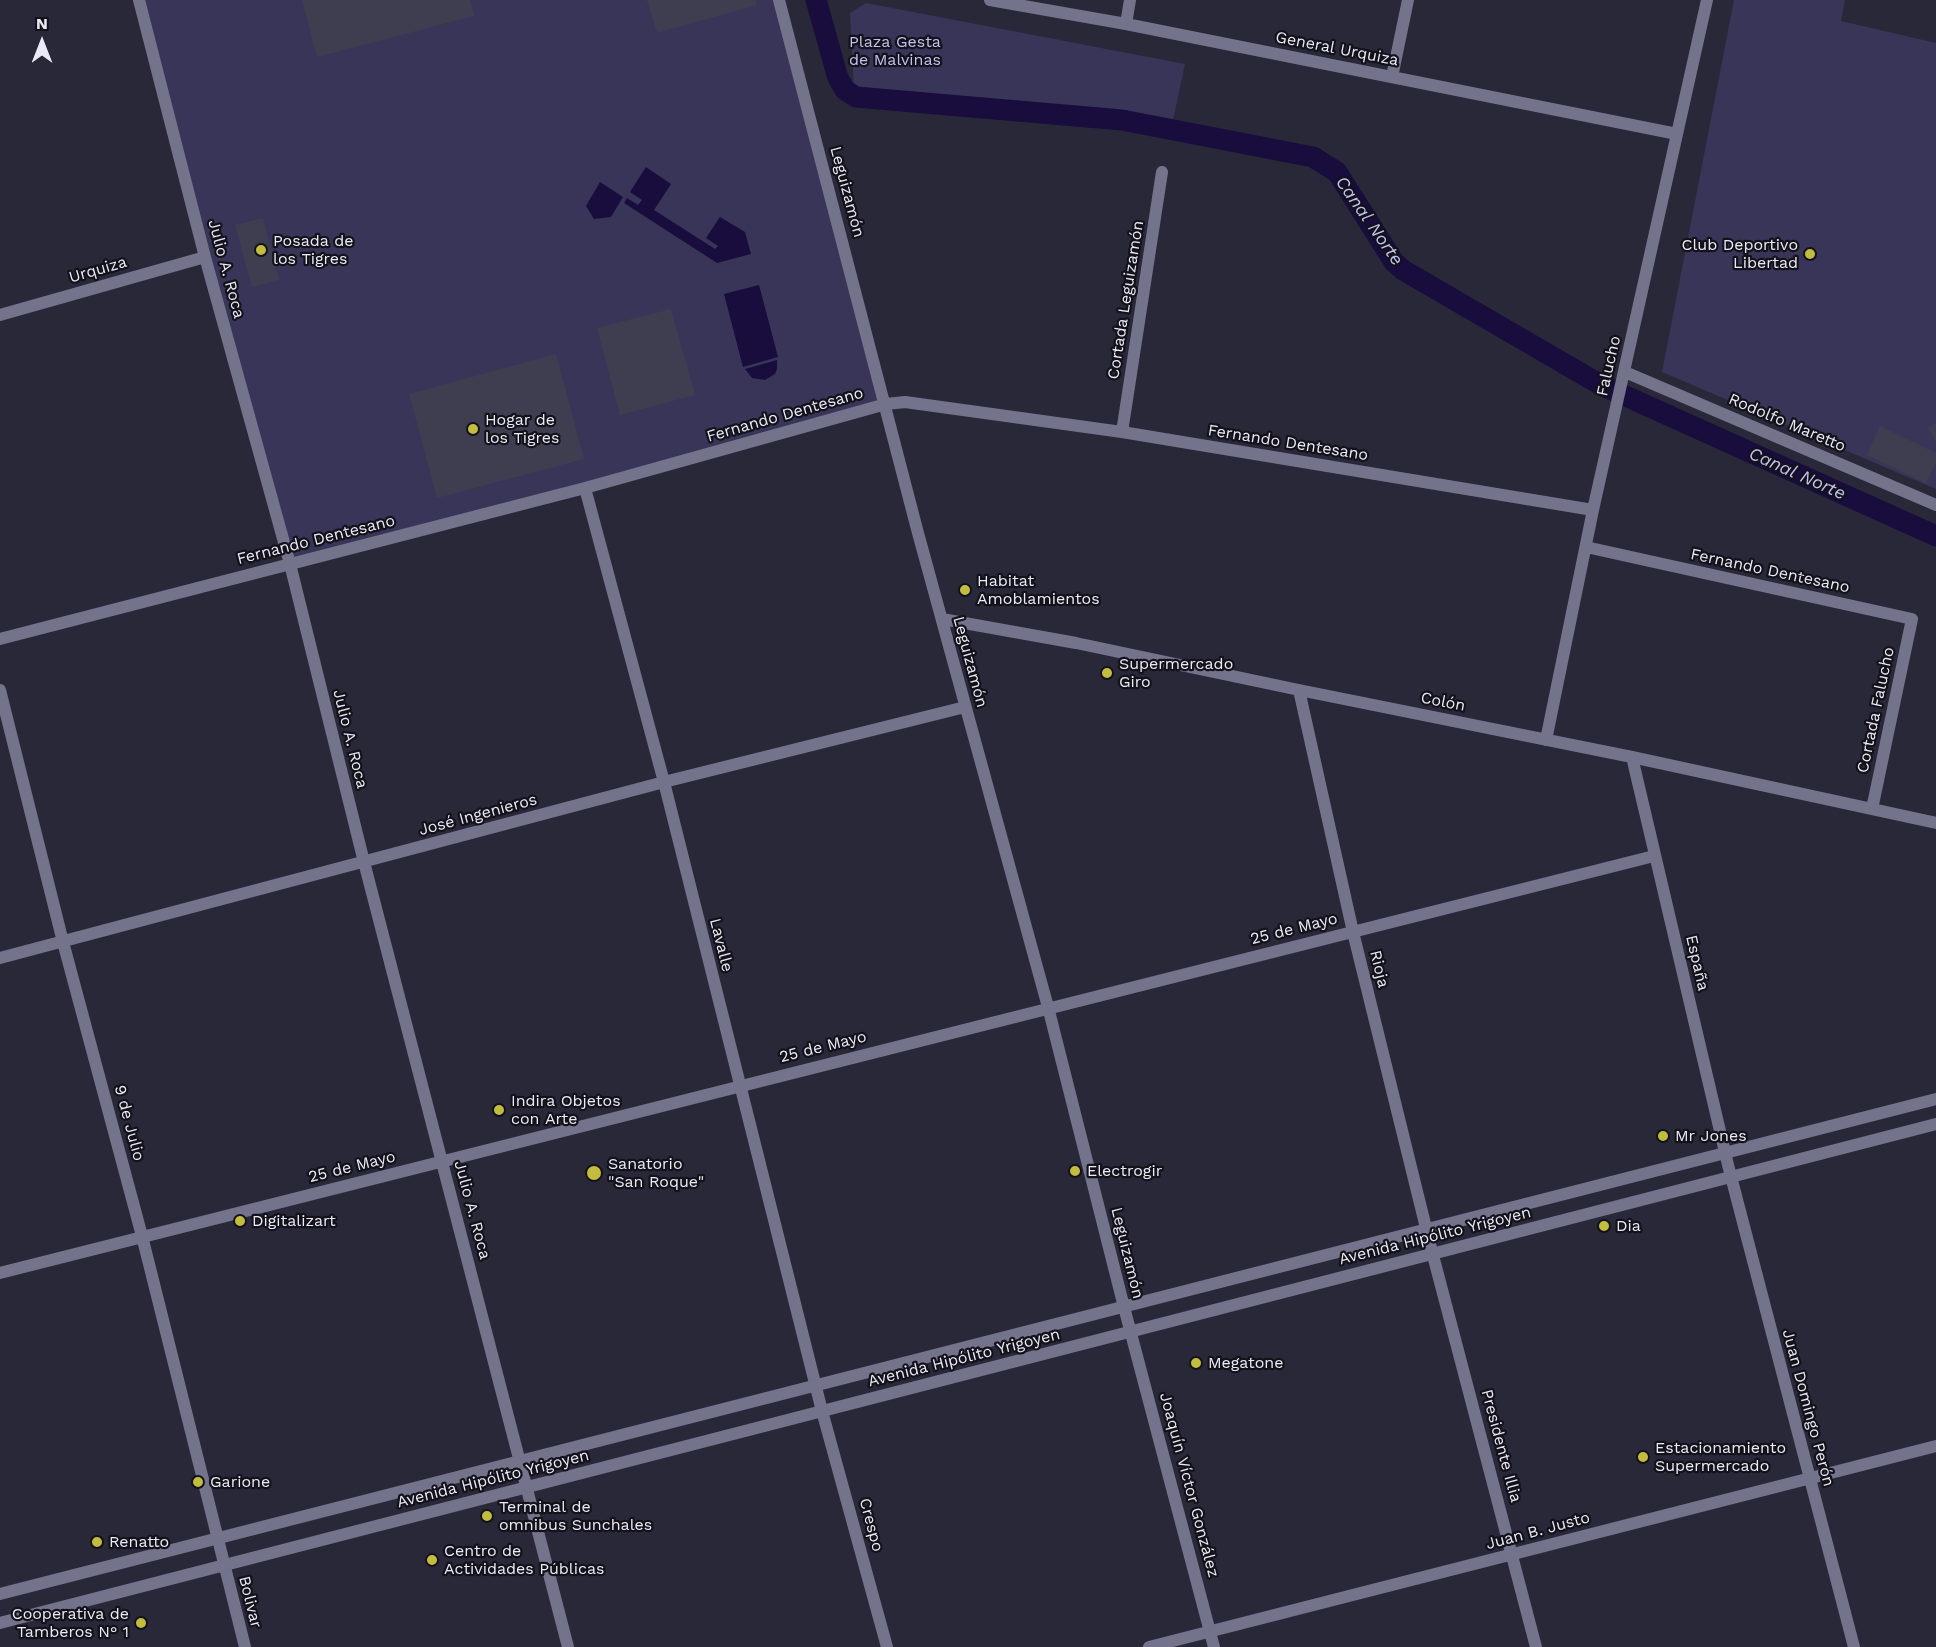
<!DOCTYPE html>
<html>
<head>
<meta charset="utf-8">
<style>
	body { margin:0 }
	#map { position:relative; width:1936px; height:1647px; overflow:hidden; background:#292839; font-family:"Work Sans",sans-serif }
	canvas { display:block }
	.north { position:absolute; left:12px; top:12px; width:60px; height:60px; -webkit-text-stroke:4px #13121a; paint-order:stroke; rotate:0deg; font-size:16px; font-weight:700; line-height:24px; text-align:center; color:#ebeaf6 }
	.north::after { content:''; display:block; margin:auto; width:21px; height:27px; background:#ebeaf6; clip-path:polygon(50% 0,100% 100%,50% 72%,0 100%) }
</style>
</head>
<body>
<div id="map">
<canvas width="1936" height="1647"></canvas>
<div class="north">N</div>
</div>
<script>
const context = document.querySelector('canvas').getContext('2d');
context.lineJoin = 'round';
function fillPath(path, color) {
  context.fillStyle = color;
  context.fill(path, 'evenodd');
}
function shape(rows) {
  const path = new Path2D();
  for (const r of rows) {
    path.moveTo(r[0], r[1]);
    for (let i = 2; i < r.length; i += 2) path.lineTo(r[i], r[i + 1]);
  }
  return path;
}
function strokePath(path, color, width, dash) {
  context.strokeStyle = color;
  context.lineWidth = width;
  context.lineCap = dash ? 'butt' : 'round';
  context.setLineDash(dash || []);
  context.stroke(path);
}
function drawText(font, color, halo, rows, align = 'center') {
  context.font = font + ' "Work Sans",sans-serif';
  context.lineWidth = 4.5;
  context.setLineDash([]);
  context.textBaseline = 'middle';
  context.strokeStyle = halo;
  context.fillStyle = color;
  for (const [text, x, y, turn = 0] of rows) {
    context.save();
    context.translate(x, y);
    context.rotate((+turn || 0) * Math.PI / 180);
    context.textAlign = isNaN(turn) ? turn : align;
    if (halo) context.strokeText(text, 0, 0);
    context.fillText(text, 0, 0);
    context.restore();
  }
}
const green = shape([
	[139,0,779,0,886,404,290,564],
	[1734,0,1845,0,1841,21,1936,43,1936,489,1662,372],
	[866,3,1185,64,1173,120,854,91,850,13]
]);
const water = shape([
	[646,167,671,184,654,210,715,249,718,246,706,238,720,217,745,232,751,254,717,263,624,203,627,198,638,205,642,200,630,192],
	[600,182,623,197,611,217,594,219,586,206],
	[759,285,778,357,743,367,724,294],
	[777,360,777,369,775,374,765,380,752,378,745,369]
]);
const canal = shape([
	[816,0,838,78,845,90,856,97,1122,120,1313,157,1337,172,1394,262,1403,270,1601,385,1936,536]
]);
const building = shape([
	[302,0,470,0,474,16,317,57],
	[647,0,755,0,757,5,657,33],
	[263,218,279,280,252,287,235,225],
	[671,309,695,395,620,415,597,328],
	[556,354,584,459,437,498,409,394],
	[1936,423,1936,442,1928,428],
	[1880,426,1936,453,1936,462,1926,483,1867,455]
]);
const minor = shape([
	[139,0,205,257,290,564,364,862,568,1647],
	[779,0,918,533,1048,1007,1124,1307,1214,1647],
	[990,0,1126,24,1677,134],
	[1126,24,1130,0],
	[1392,77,1408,0],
	[0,315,205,257],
	[1625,372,1936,505],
	[1122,432,1162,172],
	[585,488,664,782,822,1411,887,1647],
	[1586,547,1912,619,1872,809],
	[942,619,1076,643,1299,690,1632,757,1936,823],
	[0,639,585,488,886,404,905,402,1122,432,1593,510],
	[0,690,63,942,142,1236,245,1647],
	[1299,690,1353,932,1430,1244,1536,1647],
	[1546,740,1593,510,1707,0],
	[1632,757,1728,1165,1854,1647],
	[0,958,664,782,965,707],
	[0,1273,1654,856],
	[1149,1647,1936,1446]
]);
const tertiary = shape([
	[0,1594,1936,1099],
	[0,1623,1936,1124]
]);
const markers = [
	[261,250,6,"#c2bd3f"],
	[1810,254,6,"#c2bd3f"],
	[473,429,6,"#c2bd3f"],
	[965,590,6,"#c2bd3f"],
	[1107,673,6,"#c2bd3f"],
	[499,1110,6,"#c2bd3f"],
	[1663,1136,6,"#c2bd3f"],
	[1075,1171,6,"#c2bd3f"],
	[594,1173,8,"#c2bd3f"],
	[240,1221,6,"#c2bd3f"],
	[1604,1226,6,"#c2bd3f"],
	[1196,1363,6,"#c2bd3f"],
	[1643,1457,6,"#c2bd3f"],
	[198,1482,6,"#c2bd3f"],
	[487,1516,6,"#c2bd3f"],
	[97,1542,6,"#c2bd3f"],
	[432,1560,6,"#c2bd3f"],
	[141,1623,6,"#c2bd3f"]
];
const parkNames = [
	["Plaza Gesta",895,42],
	["de Malvinas",895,60]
];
const streetNames = [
	["General Urquiza",1337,49,11],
	["Leguizamón",847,192,75],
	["Julio A. Roca",226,269,75],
	["Urquiza",98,270,-16],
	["Cortada Leguizamón",1126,300,-81],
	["Falucho",1609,366,-77],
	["Fernando Dentesano",785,415,-16],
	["Rodolfo Maretto",1787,423,23],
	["Fernando Dentesano",1288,443,9],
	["Fernando Dentesano",316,540,-14],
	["Fernando Dentesano",1770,571,12],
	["Leguizamón",970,662,75],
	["Colón",1443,702,11],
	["Cortada Falucho",1876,710,-78],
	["Julio A. Roca",350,739,76],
	["José Ingenieros",478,815,-15],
	["25 de Mayo",1294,929,-14],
	["Lavalle",721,945,76],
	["España",1697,963,77],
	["Rioja",1379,969,76],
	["25 de Mayo",823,1047,-14],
	["9 de Julio",129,1123,75],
	["25 de Mayo",352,1167,-14],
	["Julio A. Roca",472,1210,75],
	["Avenida Hipólito Yrigoyen",1435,1236,-14],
	["Leguizamón",1127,1253,76],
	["Avenida Hipólito Yrigoyen",964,1358,-14],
	["Juan Domingo Perón",1808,1408,75],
	["Presidente Illia",1501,1446,75],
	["Avenida Hipólito Yrigoyen",493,1479,-14],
	["Joaquín Víctor González",1189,1485,75],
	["Crespo",871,1525,75],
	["Juan B. Justo",1538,1531,-15],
	["Bolivar",250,1602,76]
];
const poiNames = [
	["Posada de",273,241],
	["los Tigres",273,259],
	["Club Deportivo",1798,245,"right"],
	["Libertad",1798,263,"right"],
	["Hogar de",485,420],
	["los Tigres",485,438],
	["Habitat",977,581],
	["Amoblamientos",977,599],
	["Supermercado",1119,664],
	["Giro",1119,682],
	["Indira Objetos",511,1101],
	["con Arte",511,1119],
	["Mr Jones",1675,1136],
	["Sanatorio",608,1164],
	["\"San Roque\"",608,1182],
	["Electrogir",1087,1171],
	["Digitalizart",252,1221],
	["Dia",1616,1226],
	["Megatone",1208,1363],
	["Estacionamiento",1655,1448],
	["Supermercado",1655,1466],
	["Garione",210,1482],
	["Terminal de",499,1507],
	["omnibus Sunchales",499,1525],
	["Renatto",109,1542],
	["Centro de",444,1551],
	["Actividades Públicas",444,1569],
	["Cooperativa de",129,1614,"right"],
	["Tamberos N° 1",129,1632,"right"]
];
const waterNames = [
	["Canal Norte",1369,221,55],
	["Canal Norte",1797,474,24]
];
fillPath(green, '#383558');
fillPath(water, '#180d3d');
strokePath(canal, '#180d3d', 21);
fillPath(building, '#3f3e50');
strokePath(minor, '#74738c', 12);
strokePath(tertiary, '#74738c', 12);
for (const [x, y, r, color] of markers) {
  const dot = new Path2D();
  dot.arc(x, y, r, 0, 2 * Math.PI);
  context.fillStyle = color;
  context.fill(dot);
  strokePath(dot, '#13121a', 2);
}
drawText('16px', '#c4c1f3', '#13121a', parkNames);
drawText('16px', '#ebeaf6', '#13121a', streetNames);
drawText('16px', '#ebeaf6', '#13121a', poiNames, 'left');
drawText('italic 18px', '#c3c1f3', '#13121a', waterNames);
</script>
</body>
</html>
